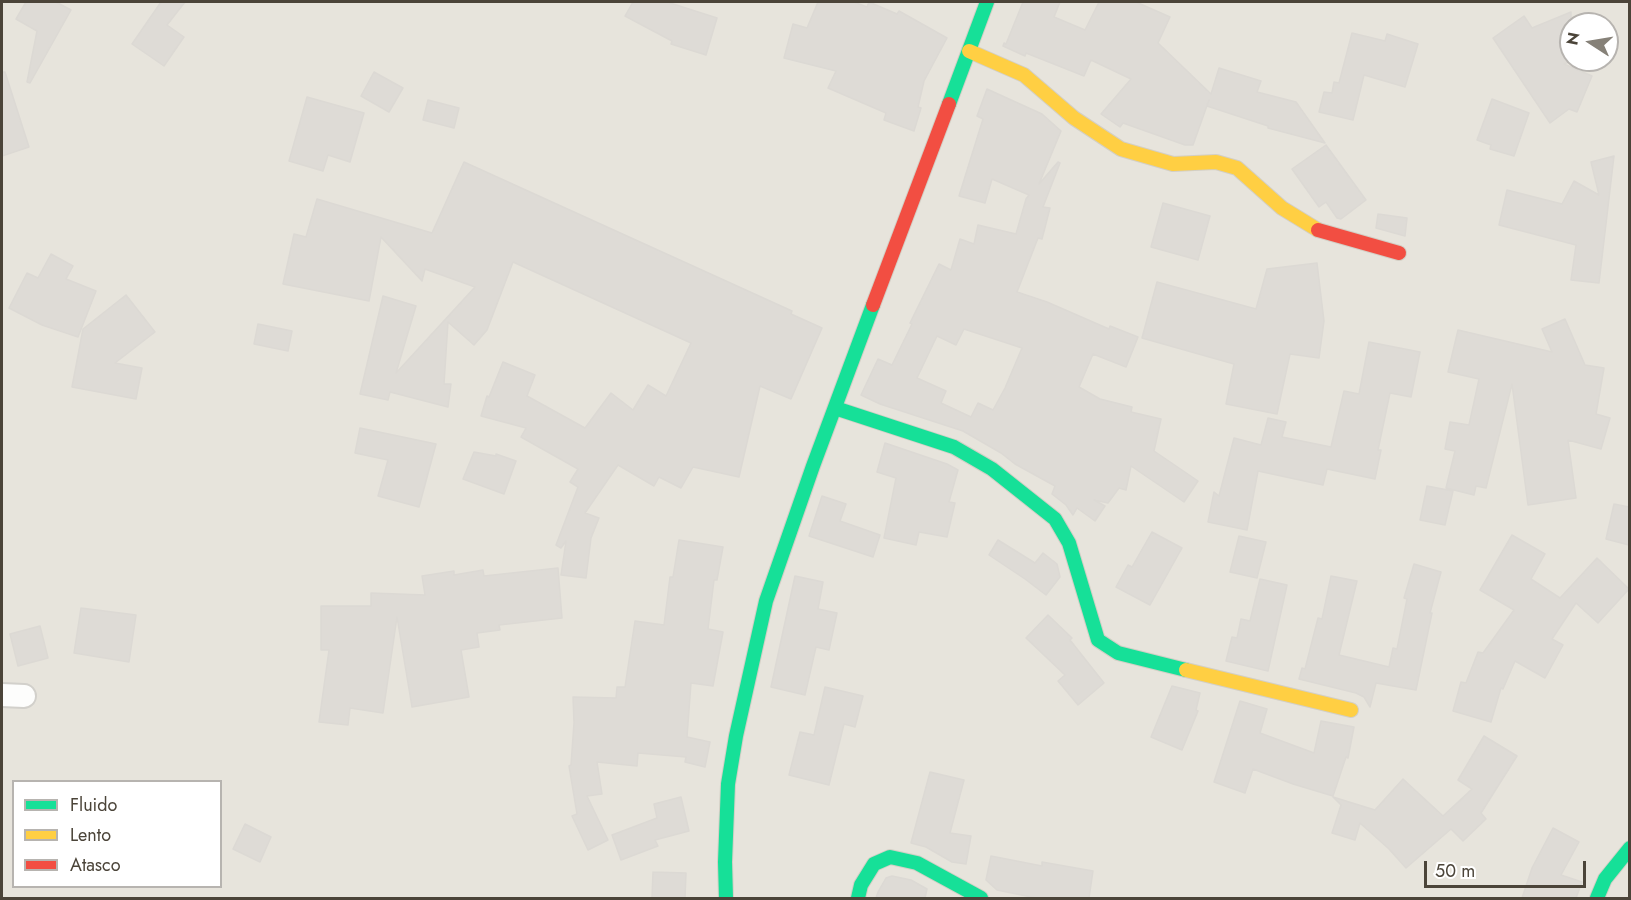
<!DOCTYPE html>
<html>
<head>
<meta charset="utf-8">
<style>
	body { margin:0 }
	#map { position:relative; width:1631px; height:900px; overflow:hidden; background:#f4f2ee; font-family:Jost,sans-serif }
	canvas { display:block }
	.frame { position:absolute; inset:0; border:3px solid #4b4439; pointer-events:none }
	.legend { position:absolute; left:12px; top:780px; width:210px; height:108px; box-sizing:border-box; background:#fff; border:2px solid #b7b4b0; margin:0; padding:8px 10px; list-style:none; font-size:18px; color:#4b4439 }
	.legend li { display:flex; align-items:center; gap:12px; height:30px }
	.legend b { width:30px; border:2px solid #b7b4b0 }
	.north { position:absolute; left:1559px; top:12px; width:60px; height:60px; box-sizing:border-box; background:#fff; border:2px solid #b7b4b0; border-radius:50%; rotate:282deg; font-size:16px; font-weight:700; line-height:24px; text-align:center; color:#4b4439 }
	.north::after { content:''; display:block; margin:auto; width:21px; height:27px; background:#868178; clip-path:polygon(50% 0,100% 100%,50% 72%,0 100%) }
	.scale { position:absolute; left:1424px; top:861px; width:162px; height:27px; box-sizing:border-box; border:3px solid #4b4439; border-top:0; padding-left:8px; font-size:18px; line-height:21px; white-space:nowrap; color:#4b4439; -webkit-text-stroke:4px #fff; paint-order:stroke }
</style>
</head>
<body>
<div id="map">
<canvas width="1631" height="900"></canvas>
<div class="frame"></div>
<ul class="legend">
<li><b style="height:8px;background:#16e098"></b>Fluido</li>
<li><b style="height:8px;background:#ffcf43"></b>Lento</li>
<li><b style="height:8px;background:#f24e42"></b>Atasco</li>
</ul>
<div class="north">N</div>
<div class="scale">50 m</div>
</div>
<script>
const context = document.querySelector('canvas').getContext('2d');
context.lineJoin = 'round';
function fillPath(path, color) {
  context.fillStyle = color;
  context.fill(path, 'evenodd');
}
function shape(rows) {
  const path = new Path2D();
  for (const r of rows) {
    path.moveTo(r[0], r[1]);
    for (let i = 2; i < r.length; i += 2) path.lineTo(r[i], r[i + 1]);
  }
  return path;
}
function strokePath(path, color, width, dash) {
  context.strokeStyle = color;
  context.lineWidth = width;
  context.lineCap = dash ? 'butt' : 'round';
  context.setLineDash(dash || []);
  context.stroke(path);
}
const residential = shape([
	[2,2,1629,2,1629,898,2,898],
	[1571,24,1607,24,1607,60,1571,60],
	[14,782,220,782,220,886,14,886]
]);
const building = shape([
	[26,2,56,2,71,10,30,83,27,82,37,31,16,19,26,2],
	[161,2,185,2,167,25,184,37,164,66,132,44,161,2],
	[633,2,667,2,717,18,706,55,671,44,672,41,625,16,633,2],
	[818,2,854,2,867,7,869,2,897,14,899,11,947,38,924,81,918,107,921,108,914,131,884,120,886,113,828,88,836,71,784,58,793,24,807,28,818,2],
	[1023,2,1060,2,1054,17,1085,30,1099,2,1136,2,1170,17,1158,43,1211,94,1219,68,1261,81,1257,92,1296,102,1325,143,1268,128,1268,126,1207,106,1209,100,1193,145,1185,145,1123,123,1120,127,1101,114,1131,79,1091,60,1084,76,1026,53,1025,56,1003,46,1004,43,1006,44,1023,2],
	[1571,12,1571,61,1564,64,1592,76,1577,112,1569,109,1550,123,1493,38,1524,16,1532,28,1571,12],
	[1352,33,1385,41,1387,34,1418,44,1405,87,1364,75,1353,120,1319,112,1324,92,1332,93,1334,82,1339,83,1352,33],
	[2,72,5,72,29,147,2,156,2,72],
	[374,72,403,88,389,112,361,96,374,72],
	[987,89,1042,114,1061,131,1039,184,1058,162,1060,163,1043,207,1050,208,1042,239,1038,238,1017,292,1047,302,1109,329,1110,326,1138,337,1126,367,1093,354,1079,387,1100,399,1132,407,1131,412,1161,419,1154,451,1198,481,1184,502,1131,466,1126,490,1119,488,1108,503,1094,500,1105,506,1095,521,1077,508,1073,515,1066,505,1052,494,1055,486,1015,464,1001,453,963,431,880,404,861,395,878,359,892,365,912,324,910,323,939,264,951,270,960,239,974,244,978,225,1016,234,1026,199,1029,195,992,179,985,203,959,196,983,119,977,116,987,89],
	[964,329,1022,348,1005,388,993,410,978,403,971,417,941,403,946,391,917,378,937,336,956,345,964,329],
	[307,97,364,113,350,162,328,155,323,171,289,161,307,97],
	[1492,99,1529,113,1514,156,1490,149,1491,145,1477,140,1492,99],
	[428,100,459,108,454,128,423,120,428,100],
	[1326,145,1366,200,1341,219,1337,218,1326,202,1319,207,1292,169,1326,145],
	[1614,156,1599,283,1571,280,1576,245,1499,225,1507,190,1562,204,1574,181,1599,195,1591,162,1614,156],
	[464,162,792,311,791,314,822,328,791,399,760,386,739,477,693,467,681,488,659,477,654,486,618,465,585,513,599,518,591,538,586,578,561,575,566,541,561,548,556,545,578,487,570,482,578,469,521,437,526,428,481,416,487,396,489,397,503,362,535,375,527,396,585,428,611,393,633,410,648,385,666,396,691,343,513,262,487,330,474,345,448,322,444,384,451,384,448,407,390,392,388,400,360,394,383,296,416,306,396,373,475,287,425,269,422,281,381,237,369,301,283,284,294,234,306,237,317,199,432,233,464,162],
	[1163,203,1210,216,1198,260,1151,247,1163,203],
	[1378,214,1407,218,1405,236,1376,228,1378,214],
	[51,254,73,266,66,279,96,291,78,337,42,325,9,308,27,273,38,278,51,254],
	[1317,263,1324,321,1319,358,1290,354,1277,414,1226,404,1234,364,1142,338,1157,282,1256,309,1267,269,1317,263],
	[126,295,155,332,115,363,142,368,136,399,72,387,83,329,126,295],
	[1565,319,1585,365,1604,368,1596,414,1610,418,1601,449,1568,440,1576,498,1528,505,1512,384,1486,488,1476,486,1474,495,1446,488,1455,451,1445,449,1450,422,1469,425,1479,379,1448,372,1458,330,1552,352,1542,329,1565,319],
	[258,324,292,331,288,351,254,344,258,324],
	[1369,342,1420,352,1411,397,1390,393,1378,450,1381,450,1375,479,1327,469,1323,485,1258,471,1247,530,1208,522,1214,492,1219,496,1234,438,1261,445,1268,418,1286,422,1282,437,1331,447,1344,391,1359,394,1369,342],
	[360,428,436,444,419,507,378,496,388,460,355,453,360,428],
	[885,443,947,464,958,470,949,502,955,503,947,537,919,532,916,545,884,538,896,478,877,472,885,443],
	[474,452,496,456,496,454,516,461,504,494,463,479,474,452],
	[1427,486,1453,491,1445,525,1420,520,1427,486],
	[822,496,846,504,840,521,880,535,873,557,809,536,822,496],
	[1614,504,1629,507,1629,545,1606,539,1614,504],
	[1152,532,1182,548,1150,605,1116,587,1128,565,1132,567,1152,532],
	[1512,535,1545,554,1531,579,1560,598,1597,558,1629,589,1598,623,1576,603,1552,639,1563,645,1545,678,1515,661,1503,689,1501,688,1491,722,1453,711,1461,682,1466,683,1478,652,1483,653,1514,610,1480,590,1512,535],
	[1239,536,1266,542,1257,578,1230,572,1239,536],
	[679,540,723,547,717,580,714,580,708,629,723,632,713,686,691,683,687,737,710,742,705,767,685,762,686,757,638,753,637,766,597,762,602,794,587,796,608,840,588,850,572,816,577,814,569,766,571,765,574,723,573,697,616,698,617,687,625,687,635,621,664,625,670,577,673,577,679,540],
	[998,540,1035,563,1043,553,1057,564,1060,577,1046,595,1025,579,989,555,998,540],
	[1414,564,1441,572,1430,613,1432,613,1416,690,1376,683,1370,707,1364,697,1356,693,1299,679,1302,668,1305,669,1318,618,1322,619,1331,576,1357,581,1339,655,1389,667,1393,648,1397,649,1407,599,1404,598,1414,564],
	[558,568,562,618,499,625,500,630,477,633,479,647,461,650,469,697,412,707,397,617,383,713,350,708,348,725,319,722,329,650,321,650,321,606,371,606,371,593,425,595,422,576,454,571,454,575,483,570,484,576,558,568],
	[795,576,823,582,818,609,837,613,829,650,816,647,805,695,771,687,795,576],
	[1260,579,1287,585,1268,671,1226,661,1232,637,1237,638,1241,619,1250,621,1260,579],
	[81,608,136,615,129,662,74,653,81,608],
	[1048,615,1072,638,1070,640,1104,683,1078,705,1058,681,1065,675,1026,638,1048,615],
	[40,626,48,658,18,666,10,634,40,626],
	[1172,686,1200,693,1196,710,1198,711,1182,750,1151,737,1172,686],
	[825,687,863,696,855,727,844,724,829,785,789,775,800,732,814,735,825,687],
	[1240,701,1267,709,1260,733,1314,753,1321,721,1354,727,1348,758,1346,757,1333,796,1293,784,1253,769,1245,793,1214,782,1240,701],
	[1484,736,1517,756,1481,813,1486,819,1463,841,1451,829,1406,868,1389,849,1360,823,1355,840,1332,833,1341,805,1333,797,1375,810,1403,779,1443,816,1472,789,1458,780,1484,736],
	[930,772,964,780,950,833,971,836,966,864,952,862,926,847,911,843,930,772],
	[681,797,689,831,655,840,658,846,621,860,612,835,657,818,654,804,681,797],
	[245,824,271,837,260,862,233,849,245,824],
	[1553,828,1579,842,1561,875,1582,882,1576,898,1522,898,1532,868,1553,828],
	[991,856,1042,866,1042,862,1093,871,1089,898,1036,898,997,890,986,880,991,856],
	[653,872,686,873,685,898,652,898,653,872],
	[892,876,911,880,927,889,925,898,876,898,878,892,886,878,892,876]
]);
const street = shape([
	[2,695,24,696]
]);
const fast = shape([
	[949,104,987,2],
	[835,408,954,447,992,469,1055,519,1069,543,1098,640,1118,653,1186,670],
	[726,898,725,862,728,784,736,736,766,601,813,466,873,305],
	[858,898,861,885,874,864,890,857,917,863,981,898],
	[1597,898,1605,879,1630,848]
]);
const slow = shape([
	[969,51,1024,75,1074,118,1121,149,1173,164,1216,162,1237,168,1282,208,1318,230],
	[1186,670,1351,710]
]);
const jam = shape([
	[1318,230,1399,253],
	[873,305,949,104]
]);
fillPath(residential, '#e7e4dc');
fillPath(building, '#dedbd6');
strokePath(building, '#dcd9d4', 1.5);
strokePath(street, '#d2d0cb', 26);
strokePath(fast, '#d3cfc5', 16);
strokePath(slow, '#d3cfc5', 16);
strokePath(jam, '#d3cfc5', 16);
strokePath(street, '#fdfdfc', 22);
strokePath(fast, '#16e098', 14);
strokePath(slow, '#ffcf43', 14);
strokePath(jam, '#f24e42', 14);
</script>
</body>
</html>
